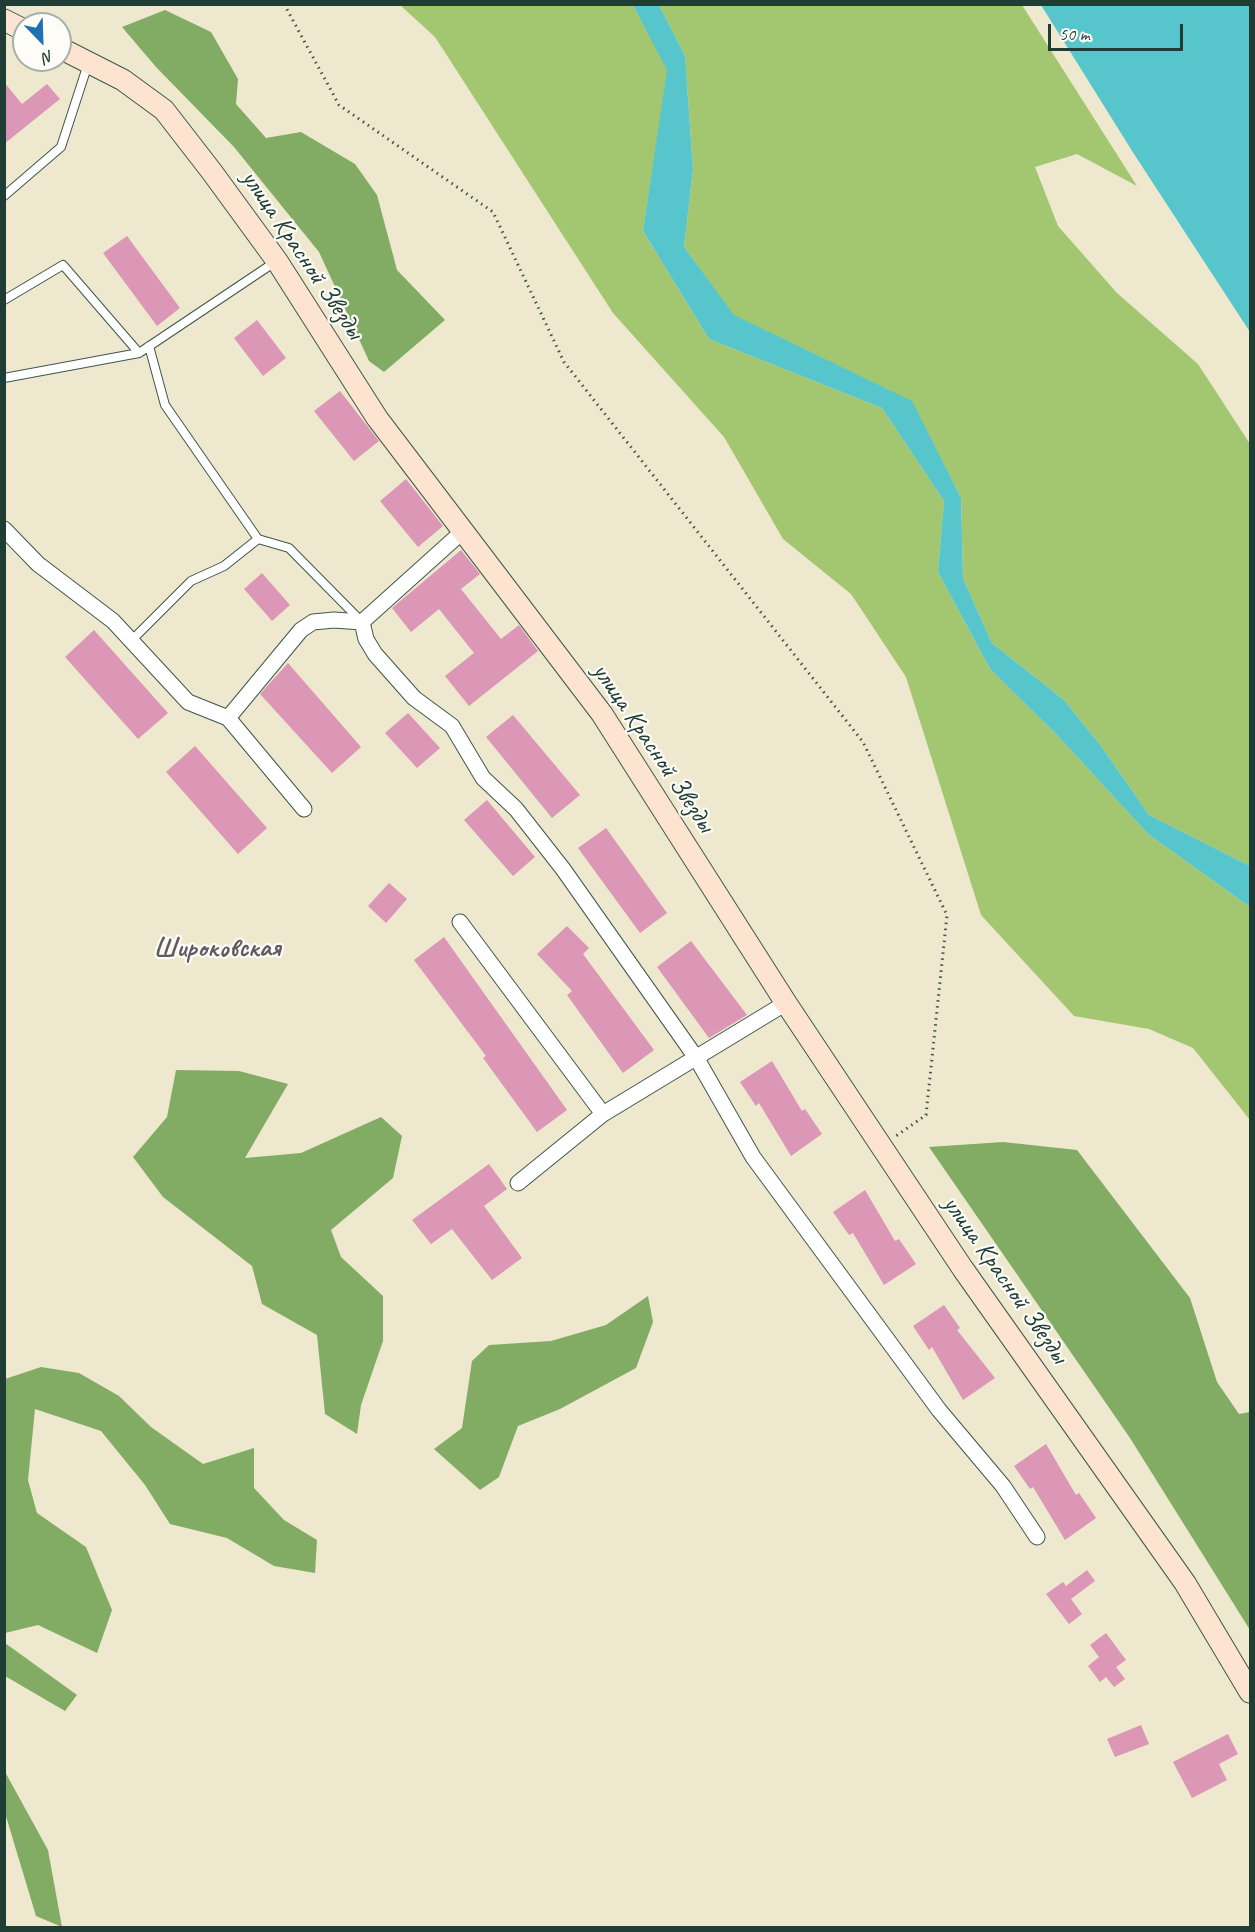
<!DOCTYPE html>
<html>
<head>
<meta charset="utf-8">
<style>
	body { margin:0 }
	#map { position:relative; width:1255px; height:1932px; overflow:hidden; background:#ede8ce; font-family:Caveat,sans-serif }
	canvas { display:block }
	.frame { position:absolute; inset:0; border:6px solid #1f3d34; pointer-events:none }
	.north { position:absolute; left:12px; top:12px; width:60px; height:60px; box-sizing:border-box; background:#fdfcf7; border:2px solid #a4b0a9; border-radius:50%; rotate:157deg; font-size:16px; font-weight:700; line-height:24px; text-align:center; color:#1f3d34 }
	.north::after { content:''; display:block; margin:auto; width:21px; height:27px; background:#1f6fb2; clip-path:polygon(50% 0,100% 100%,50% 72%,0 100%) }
	.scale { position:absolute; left:1048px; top:24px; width:135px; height:27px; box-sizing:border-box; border:3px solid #1f3d34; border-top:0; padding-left:8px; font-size:18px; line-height:21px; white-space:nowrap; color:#1f3d34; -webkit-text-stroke:4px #fdfcf7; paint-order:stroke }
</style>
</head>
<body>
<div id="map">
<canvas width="1255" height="1932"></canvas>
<div class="frame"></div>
<div class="north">N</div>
<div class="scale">50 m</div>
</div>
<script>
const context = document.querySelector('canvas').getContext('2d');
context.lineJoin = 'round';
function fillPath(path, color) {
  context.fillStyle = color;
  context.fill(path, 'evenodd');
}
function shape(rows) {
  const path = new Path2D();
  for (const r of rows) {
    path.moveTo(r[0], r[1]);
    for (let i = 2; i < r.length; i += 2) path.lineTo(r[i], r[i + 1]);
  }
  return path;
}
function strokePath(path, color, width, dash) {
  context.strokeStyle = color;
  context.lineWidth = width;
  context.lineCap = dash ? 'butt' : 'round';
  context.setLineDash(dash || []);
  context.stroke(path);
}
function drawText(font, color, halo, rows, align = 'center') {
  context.font = font + ' Caveat,sans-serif';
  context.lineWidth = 4.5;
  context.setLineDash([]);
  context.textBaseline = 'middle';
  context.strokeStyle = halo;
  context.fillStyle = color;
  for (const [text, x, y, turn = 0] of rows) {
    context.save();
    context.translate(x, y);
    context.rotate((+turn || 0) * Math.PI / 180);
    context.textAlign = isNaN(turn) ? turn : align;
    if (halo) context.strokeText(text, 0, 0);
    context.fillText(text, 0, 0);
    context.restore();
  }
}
const green = shape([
	[400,5,633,5,668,70,643,231,709,339,882,408,944,501,938,572,990,669,1057,735,1148,834,1250,907,1250,1120,1193,1048,1149,1029,1074,1016,981,915,906,677,851,594,783,539,724,437,613,313,435,37],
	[659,5,1022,5,1137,186,1077,154,1035,167,1058,226,1117,293,1198,364,1250,444,1250,866,1149,815,1101,746,1064,700,992,643,963,579,961,498,911,401,733,315,684,247,693,169,685,56]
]);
const forest = shape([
	[165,10,211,32,238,79,236,104,266,138,301,132,355,164,377,195,397,270,445,320,384,372,369,361,319,252,234,147,156,67,122,27],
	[176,1070,239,1071,288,1084,245,1158,301,1153,381,1117,402,1136,393,1178,331,1230,341,1257,383,1296,383,1341,361,1405,357,1434,325,1414,317,1335,262,1304,252,1266,163,1197,133,1157,167,1117],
	[1003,1142,1077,1150,1190,1298,1217,1382,1239,1414,1250,1412,1250,1630,1130,1438,929,1147],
	[648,1296,653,1322,636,1368,560,1409,518,1426,499,1477,480,1490,434,1449,462,1428,472,1361,489,1345,551,1341,606,1325],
	[41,1367,79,1373,119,1396,151,1427,203,1464,254,1448,254,1488,284,1520,317,1540,315,1573,274,1566,227,1538,170,1524,145,1485,101,1431,35,1409,28,1480,37,1513,86,1547,112,1610,97,1653,38,1625,5,1633,5,1379],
	[5,1643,77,1695,65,1711,5,1676],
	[4,1770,48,1850,62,1927,36,1916,5,1813]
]);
const water = shape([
	[633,5,659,5,685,56,693,169,684,247,734,315,912,401,961,498,963,579,992,643,1064,700,1101,746,1149,815,1250,866,1250,907,1148,834,1057,735,990,669,938,572,944,501,882,408,709,339,643,231,667,70],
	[1041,5,1250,5,1250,332,1134,154]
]);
const building = shape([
	[4,82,22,104,47,84,60,99,4,144],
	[127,236,180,308,157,326,103,253],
	[257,320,286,358,263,376,234,338],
	[340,391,379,441,354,461,314,411],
	[406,479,443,526,418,547,380,501],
	[461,550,480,574,461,589,501,639,519,625,538,651,469,706,445,676,474,653,439,609,411,632,392,608],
	[262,573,290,605,272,621,244,589],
	[94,630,168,713,138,739,65,657],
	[288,663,361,747,332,773,260,694],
	[408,713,440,748,417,768,385,733],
	[513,715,580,795,552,818,486,737],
	[195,746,267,828,238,854,166,772],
	[487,800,535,857,513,876,464,820],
	[606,828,667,913,640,933,578,848],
	[389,883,407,899,386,923,368,906],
	[567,926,589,948,583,954,654,1050,623,1073,567,995,572,991,537,954],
	[444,937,567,1110,537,1132,483,1058,486,1056,414,960],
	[691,941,747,1015,709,1038,657,967],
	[772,1061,802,1111,805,1109,822,1134,791,1156,759,1103,756,1106,740,1082],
	[489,1164,507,1189,484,1206,522,1258,492,1280,452,1229,431,1244,412,1220],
	[865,1190,895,1241,899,1239,916,1264,884,1285,853,1233,849,1235,833,1212],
	[944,1305,960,1328,957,1330,995,1378,963,1400,932,1347,929,1350,913,1326],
	[1046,1444,1076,1495,1079,1493,1096,1518,1065,1540,1033,1487,1030,1489,1014,1466],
	[1087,1570,1095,1581,1071,1599,1082,1614,1069,1624,1046,1594,1063,1582,1066,1586],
	[1106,1633,1126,1660,1116,1667,1125,1679,1114,1687,1106,1677,1100,1682,1088,1666,1099,1657,1090,1645],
	[1141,1725,1149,1744,1115,1757,1107,1739],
	[1228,1734,1238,1754,1219,1764,1227,1780,1192,1798,1173,1762]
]);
const path = shape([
	[284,4,339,105,493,212,564,362,863,742,947,915,926,1115,896,1136]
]);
const lane = shape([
	[4,196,61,147,88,64],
	[4,300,63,265,139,353,275,262],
	[149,346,165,405,258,539],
	[4,378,139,353],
	[131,641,191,581,224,566,258,539,289,548,360,620]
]);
const street = shape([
	[4,529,38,564,113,621,188,702,228,718,304,809],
	[362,622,366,639,375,654,414,698,452,726,483,778,516,809,563,869,697,1059,753,1157,939,1410,1003,1486,1037,1537],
	[228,718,301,630,313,622,334,620,362,622,462,532],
	[460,922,603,1114],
	[518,1183,603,1114,786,1003]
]);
const secondary = shape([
	[4,20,24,30],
	[60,48,123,80,164,110,212,172,277,261,377,418,602,714,786,1003,963,1269,1185,1583,1250,1692]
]);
const streetNames = [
	["улица Красной Звезды",302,255,56],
	["улица Красной Звезды",653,748,56],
	["улица Красной Звезды",1005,1280,55]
];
const neighbourhoodNames = [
	["Широковская",217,949]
];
fillPath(green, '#a3c771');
fillPath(forest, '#82ac63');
fillPath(water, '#57c5cc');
fillPath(building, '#dc97b6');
strokePath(lane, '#3e574b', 10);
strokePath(street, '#3e574b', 17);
strokePath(secondary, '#3e574b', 23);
strokePath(path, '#3e574b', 3, [1.5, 4.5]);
strokePath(lane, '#fff', 8);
strokePath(street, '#fff', 15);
strokePath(secondary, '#fde4d1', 21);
drawText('26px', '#1f3d34', '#fdfcf7', streetNames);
drawText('bold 27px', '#615c62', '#fdfcf7', neighbourhoodNames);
</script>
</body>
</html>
